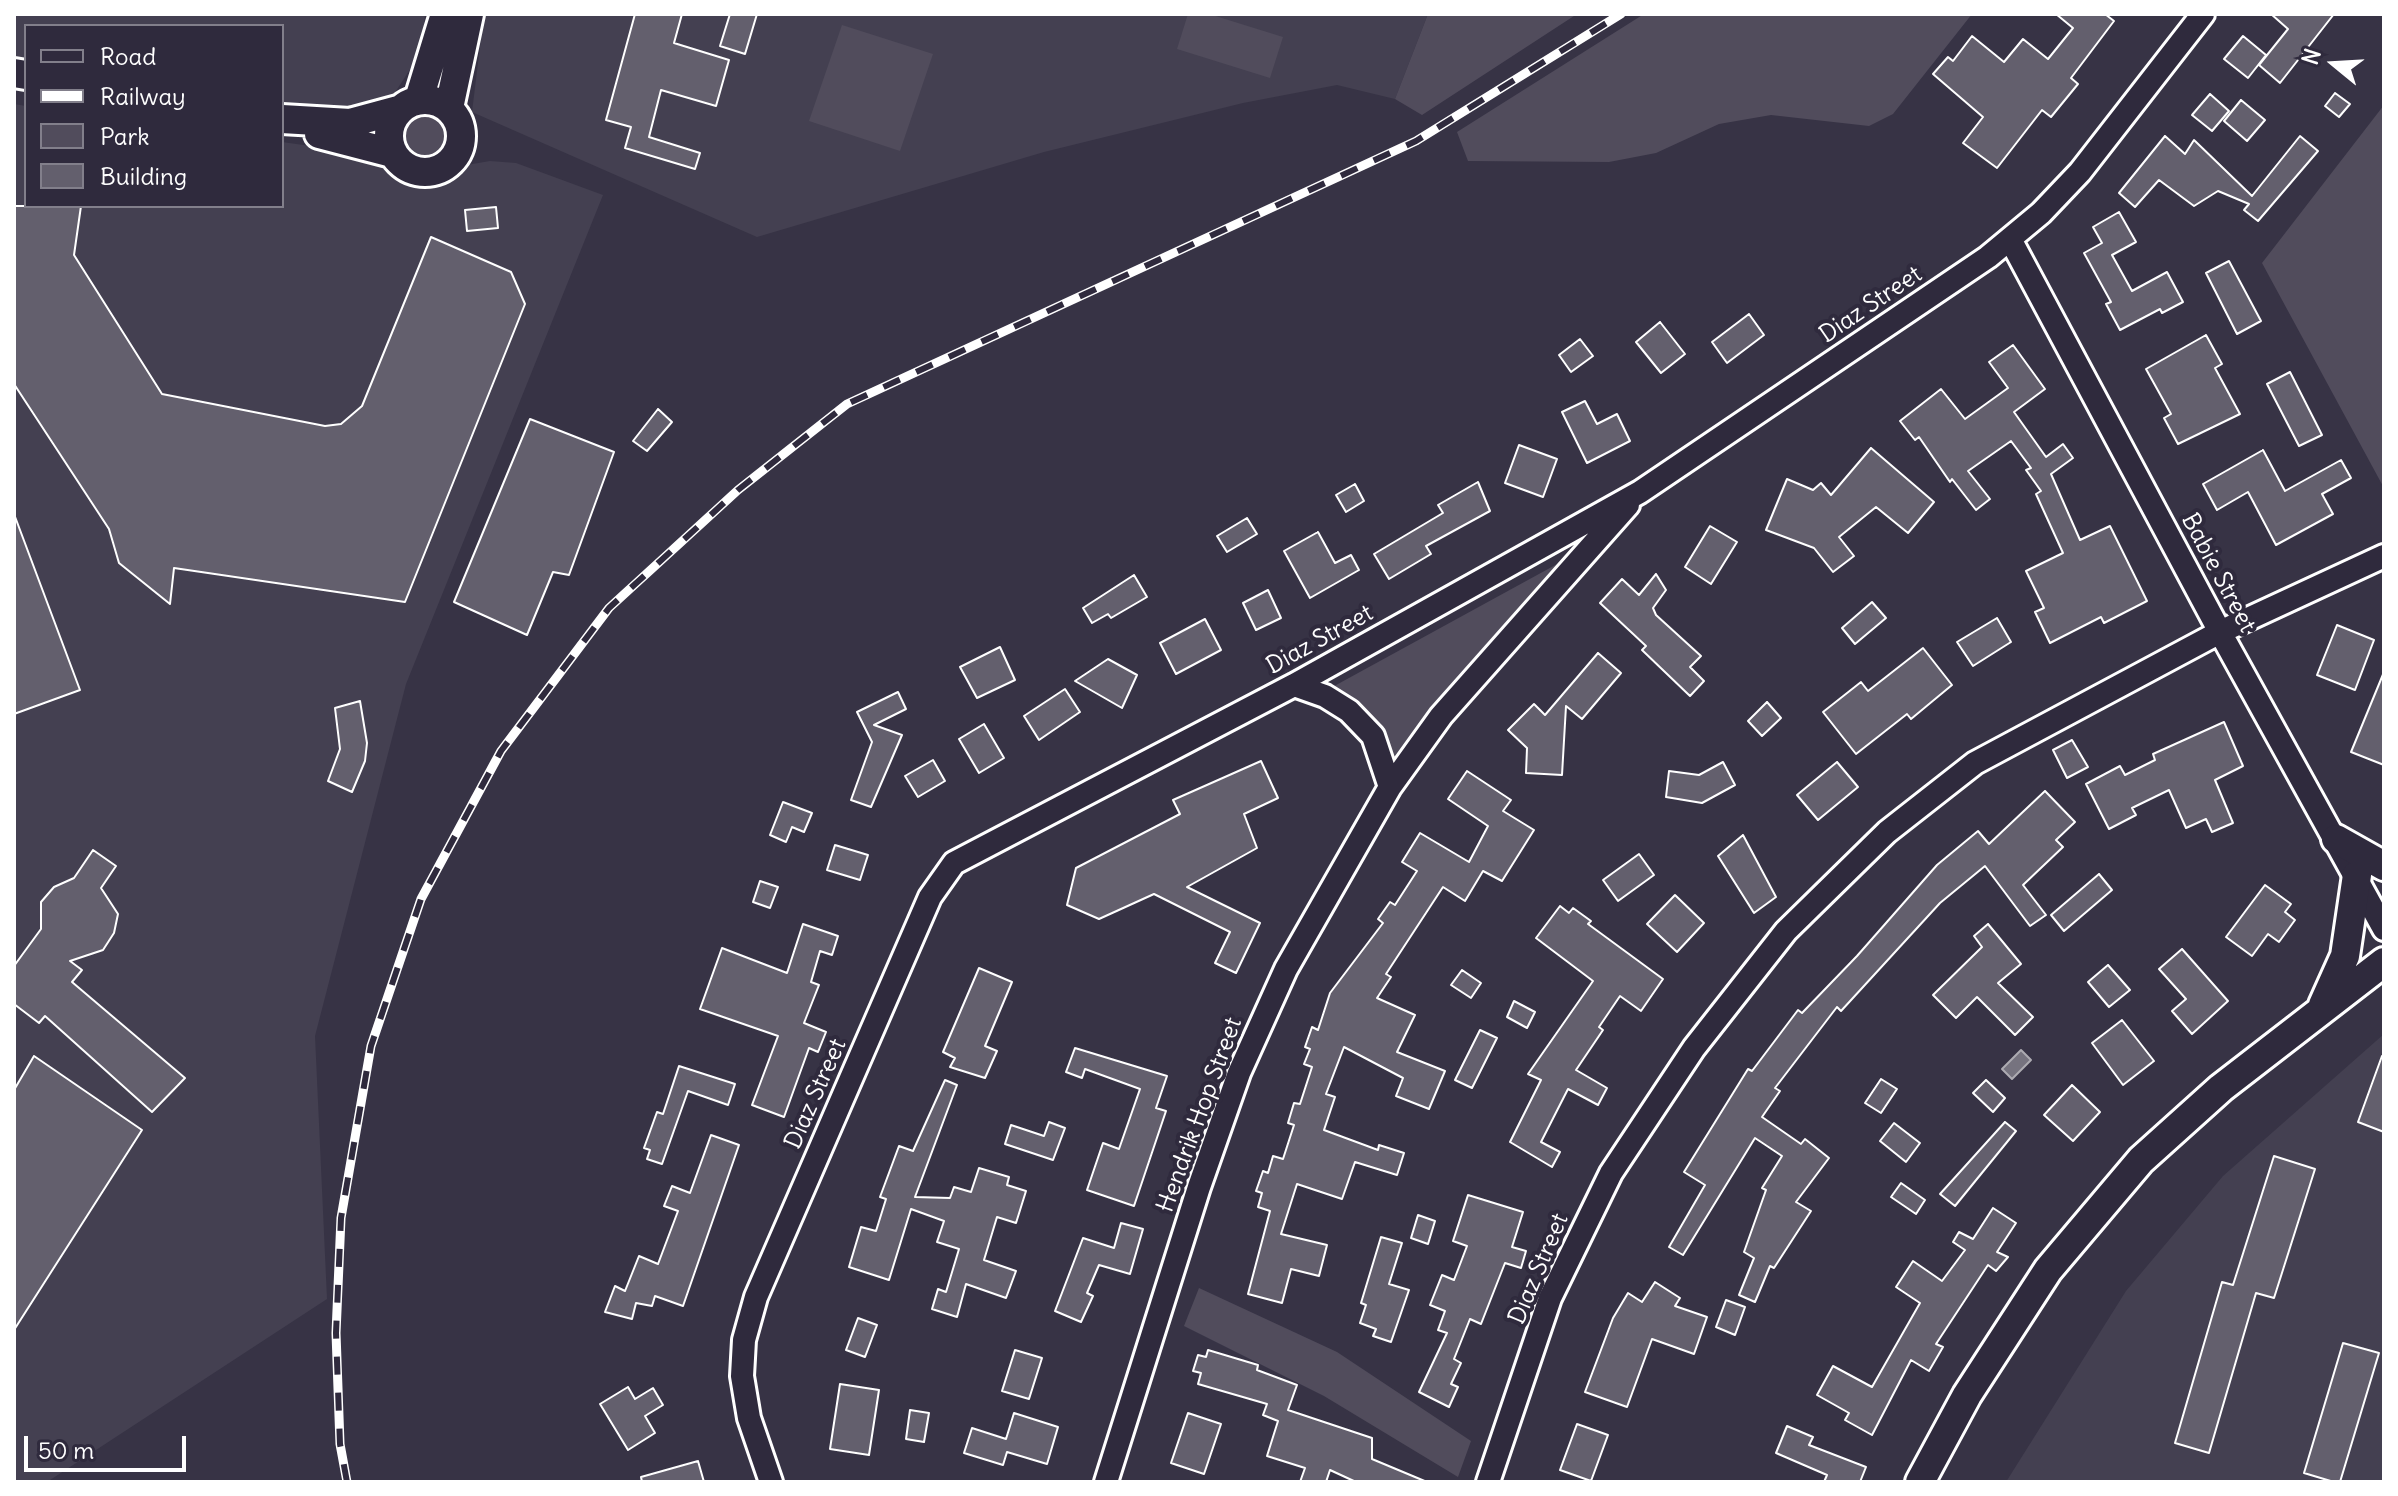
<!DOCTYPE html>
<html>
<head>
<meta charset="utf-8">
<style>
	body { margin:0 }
	#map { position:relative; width:2398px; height:1496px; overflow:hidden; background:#373345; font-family:Delius,sans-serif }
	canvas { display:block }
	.frame { position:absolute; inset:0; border:16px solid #fff; pointer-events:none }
	.legend { position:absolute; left:24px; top:24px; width:260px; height:184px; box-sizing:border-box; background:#2f2a3d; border:2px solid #827f8b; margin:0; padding:10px 14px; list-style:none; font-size:24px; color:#fff }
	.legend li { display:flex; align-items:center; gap:16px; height:40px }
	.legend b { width:40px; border:2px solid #827f8b }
	.north { position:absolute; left:2294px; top:24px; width:80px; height:80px; -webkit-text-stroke:6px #2f2a3d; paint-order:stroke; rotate:288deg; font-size:22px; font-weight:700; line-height:32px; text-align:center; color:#fff }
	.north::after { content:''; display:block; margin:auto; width:28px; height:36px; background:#fff; clip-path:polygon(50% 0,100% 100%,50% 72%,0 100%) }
	.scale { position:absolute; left:24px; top:1436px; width:162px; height:36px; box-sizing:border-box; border:4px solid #fff; border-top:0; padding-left:10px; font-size:24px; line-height:28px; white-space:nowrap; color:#fff; -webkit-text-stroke:6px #2f2a3d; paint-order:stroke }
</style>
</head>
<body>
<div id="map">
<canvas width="2398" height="1496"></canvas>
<div class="frame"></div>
<ul class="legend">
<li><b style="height:10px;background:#2f2a3d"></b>Road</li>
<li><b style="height:10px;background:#fff"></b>Railway</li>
<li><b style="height:22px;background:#514c5c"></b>Park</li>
<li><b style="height:22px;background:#635f6d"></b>Building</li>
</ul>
<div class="north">N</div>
<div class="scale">50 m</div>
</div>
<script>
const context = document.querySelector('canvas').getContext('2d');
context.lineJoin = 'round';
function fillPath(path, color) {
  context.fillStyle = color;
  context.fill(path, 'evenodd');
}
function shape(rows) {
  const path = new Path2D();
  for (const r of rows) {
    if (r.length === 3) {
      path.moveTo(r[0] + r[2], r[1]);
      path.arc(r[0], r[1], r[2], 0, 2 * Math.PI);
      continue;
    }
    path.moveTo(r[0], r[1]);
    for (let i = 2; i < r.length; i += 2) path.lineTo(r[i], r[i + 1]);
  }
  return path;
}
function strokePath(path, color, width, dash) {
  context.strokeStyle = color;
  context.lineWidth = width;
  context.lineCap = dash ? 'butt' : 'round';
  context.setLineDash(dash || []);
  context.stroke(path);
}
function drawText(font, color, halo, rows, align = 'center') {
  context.font = font + ' Delius,sans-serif';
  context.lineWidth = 8;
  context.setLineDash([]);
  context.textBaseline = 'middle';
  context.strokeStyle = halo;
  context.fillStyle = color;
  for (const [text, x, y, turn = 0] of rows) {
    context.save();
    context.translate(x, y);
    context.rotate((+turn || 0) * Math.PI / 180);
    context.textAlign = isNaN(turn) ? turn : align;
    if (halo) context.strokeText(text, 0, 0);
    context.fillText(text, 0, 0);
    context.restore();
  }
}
const built = shape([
	[14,14,425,14,422,51,394,94,338,111,282,105,282,26,26,26,26,69,14,67],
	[484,14,1428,14,1395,99,1337,85,1243,103,1044,152,757,237,472,112],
	[14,104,26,106,26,206,282,206,282,142,360,153,381,160,391,172,445,179,461,166,490,161,516,163,603,195,406,684,315,1036,327,1299,47,1482,14,1482],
	[2384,1034,2384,1482,2006,1482,2126,1291,2223,1176]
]);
const green = shape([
	[1188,14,1209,14,1283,37,1270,78,1177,49],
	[1428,14,1577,14,1422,115,1395,99],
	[1644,14,1972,14,1893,114,1869,126,1771,115,1719,124,1656,153,1609,162,1468,161,1457,132],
	[842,25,933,54,900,151,809,121],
	[2384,105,2384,488,2262,263],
	[425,137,22],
	[1559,563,1458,676,1393,760,1380,725,1327,690],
	[1199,1288,1337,1352,1471,1441,1458,1477,1324,1396,1184,1326]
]);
const water = shape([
	[2021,1050,2031,1060,2012,1079,2002,1069,2021,1050]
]);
const building = shape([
	[635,14,682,14,674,43,729,60,716,106,661,90,649,137,700,153,695,169,625,148,631,127,606,120,635,14],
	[730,14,757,14,745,54,720,46,730,14],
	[2056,14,2105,14,2114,21,2071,78,2078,84,2051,117,2042,110,1997,168,1963,143,1983,117,1933,74,1948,57,1953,61,1972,36,2004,62,2023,39,2048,59,2073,28,2056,14],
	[2271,14,2334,14,2280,83,2259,65,2288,29,2271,14],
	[2243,36,2266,55,2248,78,2224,59,2243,36],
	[2335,93,2350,104,2339,117,2325,106,2335,93],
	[2210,94,2229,111,2212,131,2192,115,2210,94],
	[2241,100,2265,120,2247,141,2224,121,2241,100],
	[2165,136,2185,154,2194,140,2252,196,2300,136,2318,151,2258,221,2244,210,2249,204,2218,191,2194,206,2159,180,2135,207,2119,193,2165,136],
	[14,206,81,206,74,255,162,394,325,426,341,424,362,406,431,237,511,272,525,304,405,602,174,568,170,604,119,563,109,529,14,384,14,206],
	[496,207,498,228,467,231,465,210,496,207],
	[2119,212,2136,242,2112,255,2132,291,2167,272,2183,302,2162,313,2160,309,2120,330,2106,304,2111,302,2084,253,2102,243,2093,227,2119,212],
	[2229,261,2261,321,2237,334,2206,273,2229,261],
	[1749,314,1764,335,1727,363,1712,342,1749,314],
	[1660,322,1685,354,1661,373,1636,342,1660,322],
	[2206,335,2222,364,2215,368,2240,414,2178,444,2164,418,2171,414,2146,369,2206,335],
	[1580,339,1593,356,1571,372,1559,355,1580,339],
	[2013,345,2045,389,2014,412,2046,457,2063,444,2073,458,2051,474,2080,540,2110,526,2147,601,2104,623,2101,617,2050,643,2035,612,2044,608,2026,571,2063,553,2036,494,2041,491,2026,470,2031,468,2011,441,1968,471,1990,499,1976,510,1952,479,1950,482,1919,437,1915,440,1900,421,1941,389,1965,419,2008,388,1989,362,2013,345],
	[2290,372,2322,435,2299,446,2267,384,2290,372],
	[1585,401,1597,424,1617,414,1630,441,1587,463,1562,412,1585,401],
	[658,409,672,422,647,451,633,441,658,409],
	[530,419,614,452,569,575,553,572,527,635,454,602,530,419],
	[1519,445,1557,459,1543,497,1505,483,1519,445],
	[1871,448,1934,502,1908,533,1876,507,1839,537,1854,556,1833,572,1814,548,1766,530,1787,479,1813,490,1821,483,1831,495,1871,448],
	[2263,450,2285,491,2341,460,2351,478,2322,494,2333,514,2276,545,2248,492,2217,510,2203,484,2263,450],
	[1478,482,1490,511,1426,546,1431,554,1389,579,1374,554,1443,513,1438,505,1478,482],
	[1355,484,1364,501,1346,512,1336,495,1355,484],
	[14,514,80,690,14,714,14,514],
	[1247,518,1257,534,1227,552,1217,536,1247,518],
	[1710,526,1737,542,1711,584,1685,567,1710,526],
	[1318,532,1335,563,1351,555,1359,570,1310,598,1284,551,1318,532],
	[1656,574,1666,590,1653,608,1656,615,1701,656,1690,667,1704,681,1690,696,1642,650,1646,646,1600,603,1622,579,1639,595,1656,574],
	[1134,575,1147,597,1111,618,1108,614,1092,623,1083,608,1134,575],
	[1268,590,1281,618,1256,630,1243,603,1268,590],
	[1872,602,1886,618,1855,644,1842,628,1872,602],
	[1997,618,2011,642,1973,666,1957,642,1997,618],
	[1205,619,1221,650,1176,674,1160,643,1205,619],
	[2337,625,2374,640,2355,690,2317,675,2337,625],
	[1000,647,1015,680,977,698,960,667,1000,647],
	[1923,648,1952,685,1911,719,1907,714,1856,754,1823,712,1861,682,1868,691,1923,648],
	[1598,653,1621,673,1582,719,1566,706,1562,775,1526,773,1527,748,1508,730,1534,704,1545,715,1598,653],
	[1108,659,1137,675,1122,708,1075,681,1108,659],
	[2384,672,2384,765,2351,752,2384,672],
	[1065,689,1080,712,1039,740,1024,716,1065,689],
	[898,692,906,709,874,725,902,735,871,807,851,800,872,742,857,712,898,692],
	[360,701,367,743,365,761,352,792,328,781,340,749,335,708,360,701],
	[1767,702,1781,718,1762,736,1748,721,1767,702],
	[2224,722,2243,766,2215,780,2233,823,2212,832,2206,819,2186,828,2169,790,2132,808,2136,815,2109,829,2086,784,2120,766,2125,775,2155,760,2153,754,2224,722],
	[984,724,1004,758,979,773,959,739,984,724],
	[2072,740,2088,767,2067,778,2053,750,2072,740],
	[933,760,945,781,918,797,905,776,933,760],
	[1261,761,1278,798,1244,814,1257,848,1187,887,1260,923,1236,973,1215,963,1230,932,1154,894,1099,919,1067,905,1076,868,1180,814,1173,800,1261,761],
	[1723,762,1735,785,1702,803,1666,797,1669,771,1699,775,1723,762],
	[1837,762,1858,787,1818,820,1797,795,1837,762],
	[1467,771,1511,800,1503,811,1534,830,1502,881,1483,871,1465,901,1443,887,1386,974,1391,977,1377,998,1415,1015,1397,1052,1445,1071,1429,1109,1396,1096,1403,1078,1344,1047,1326,1094,1335,1097,1324,1130,1378,1150,1379,1145,1404,1153,1397,1175,1355,1162,1342,1199,1297,1184,1281,1234,1327,1245,1319,1276,1291,1269,1282,1303,1248,1294,1270,1211,1258,1207,1262,1193,1256,1191,1263,1171,1268,1173,1273,1156,1283,1159,1294,1125,1288,1123,1294,1103,1300,1104,1312,1067,1304,1064,1310,1049,1305,1047,1312,1027,1318,1030,1330,993,1383,923,1378,919,1390,902,1395,905,1417,871,1402,862,1420,833,1469,862,1488,826,1448,799,1467,771],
	[2045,791,2075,822,2056,840,2063,847,2023,885,2046,915,2030,926,1985,866,1940,903,1841,1011,1837,1007,1775,1088,1780,1091,1762,1117,1801,1144,1805,1139,1829,1158,1796,1202,1811,1211,1774,1268,1770,1266,1755,1302,1739,1295,1754,1258,1744,1252,1766,1190,1762,1188,1782,1156,1755,1138,1683,1255,1669,1247,1705,1185,1684,1172,1748,1069,1752,1071,1798,1010,1802,1013,1857,956,1937,865,1978,831,1989,844,2045,791],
	[783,802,812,813,804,832,792,827,786,842,770,835,783,802],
	[1743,835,1776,897,1754,913,1718,856,1743,835],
	[835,845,868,855,860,880,827,870,835,845],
	[93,850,116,866,101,888,118,914,114,933,103,950,70,961,82,970,72,982,185,1078,152,1112,45,1016,39,1023,14,1004,14,966,41,929,41,902,54,887,74,878,93,850],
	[1639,854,1654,875,1618,901,1603,880,1639,854],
	[2099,874,2112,890,2064,931,2051,915,2099,874],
	[760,881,778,887,770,908,753,902,760,881],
	[2265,885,2291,904,2285,912,2295,920,2279,942,2268,934,2252,956,2226,937,2265,885],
	[1675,895,1704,923,1677,952,1647,924,1675,895],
	[1560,906,1569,913,1573,908,1591,921,1588,924,1663,979,1641,1011,1620,996,1599,1027,1603,1030,1576,1070,1607,1088,1598,1105,1568,1089,1541,1142,1560,1152,1552,1167,1510,1142,1541,1080,1528,1074,1593,981,1536,938,1560,906],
	[803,924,838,936,832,955,820,951,811,982,819,985,804,1023,826,1032,818,1052,809,1048,784,1117,752,1105,778,1036,700,1009,722,948,787,973,803,924],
	[1988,924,2021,964,1998,983,2033,1017,2015,1035,1977,997,1956,1018,1933,995,1982,947,1974,936,1988,924],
	[2182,949,2228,1001,2192,1034,2172,1011,2186,999,2159,969,2182,949],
	[2108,965,2130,990,2109,1007,2088,982,2108,965],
	[979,968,1012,982,985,1046,997,1051,985,1078,950,1067,955,1058,943,1052,979,968],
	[1462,970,1481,983,1471,998,1451,985,1462,970],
	[1514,1001,1535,1012,1527,1028,1507,1017,1514,1001],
	[2122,1020,2154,1061,2123,1085,2092,1043,2122,1020],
	[1480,1030,1497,1038,1472,1088,1455,1080,1480,1030],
	[1075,1048,1167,1076,1156,1108,1166,1111,1134,1206,1087,1190,1103,1143,1119,1149,1140,1089,1085,1069,1082,1078,1066,1072,1075,1048],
	[34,1056,142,1130,14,1330,14,1090,34,1056],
	[2382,1056,2384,1057,2384,1132,2358,1122,2382,1056],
	[679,1066,735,1084,728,1105,688,1091,662,1164,647,1159,650,1150,644,1148,657,1112,663,1114,679,1066],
	[1881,1079,1897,1089,1881,1113,1865,1103,1881,1079],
	[945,1080,957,1085,915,1197,950,1198,954,1187,971,1192,979,1168,1009,1177,1007,1185,1026,1191,1016,1223,997,1217,984,1260,1016,1271,1006,1298,966,1284,957,1317,932,1309,938,1289,946,1292,959,1249,937,1242,944,1221,911,1209,889,1280,849,1267,861,1227,876,1231,886,1199,880,1197,899,1146,913,1151,945,1080],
	[1986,1080,2005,1098,1993,1112,1973,1093,1986,1080],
	[2072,1085,2100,1112,2073,1141,2044,1115,2072,1085],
	[1049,1122,1065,1128,1053,1160,1005,1144,1011,1125,1044,1136,1049,1122],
	[2005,1122,2016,1131,1955,1206,1940,1194,2005,1122],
	[1894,1123,1920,1143,1906,1162,1880,1141,1894,1123],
	[711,1135,739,1145,683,1306,655,1296,652,1306,636,1303,632,1319,605,1312,615,1286,625,1291,639,1256,658,1264,678,1211,664,1206,672,1186,690,1193,711,1135],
	[2274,1156,2315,1169,2274,1298,2256,1293,2209,1453,2175,1443,2222,1282,2233,1285,2274,1156],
	[1901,1183,1925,1200,1916,1214,1891,1197,1901,1183],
	[1468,1195,1523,1212,1512,1247,1526,1251,1521,1268,1505,1263,1481,1324,1470,1319,1454,1359,1461,1363,1451,1384,1458,1387,1449,1407,1419,1392,1447,1333,1438,1330,1445,1311,1430,1305,1442,1275,1454,1280,1467,1246,1453,1241,1468,1195],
	[1993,1208,2016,1223,1997,1252,2008,1257,1996,1271,1988,1265,1936,1344,1943,1347,1929,1371,1911,1360,1872,1435,1845,1420,1849,1413,1817,1395,1833,1366,1872,1387,1920,1303,1896,1287,1913,1261,1942,1281,1965,1250,1953,1242,1959,1232,1973,1239,1993,1208],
	[1418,1215,1435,1221,1428,1244,1411,1238,1418,1215],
	[1121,1223,1143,1229,1130,1274,1099,1265,1087,1293,1093,1296,1081,1322,1055,1311,1083,1238,1114,1248,1121,1223],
	[1381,1237,1402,1243,1389,1284,1409,1290,1391,1342,1373,1336,1376,1329,1360,1323,1366,1305,1361,1303,1381,1237],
	[1655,1282,1680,1298,1675,1306,1707,1317,1694,1354,1652,1339,1627,1407,1585,1392,1613,1318,1628,1293,1642,1302,1655,1282],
	[1726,1300,1745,1307,1735,1335,1716,1327,1726,1300],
	[858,1318,877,1325,865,1357,846,1350,858,1318],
	[2343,1343,2379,1353,2340,1482,2334,1482,2304,1473,2343,1343],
	[1015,1350,1042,1358,1029,1399,1002,1391,1015,1350],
	[1208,1350,1258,1365,1257,1370,1297,1385,1288,1410,1372,1438,1372,1459,1427,1482,1356,1482,1330,1470,1326,1482,1300,1482,1305,1468,1267,1456,1278,1421,1263,1415,1267,1404,1198,1384,1201,1373,1193,1371,1198,1355,1206,1357,1208,1350],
	[840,1384,879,1390,869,1455,830,1449,840,1384],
	[628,1387,635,1399,653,1388,663,1405,645,1416,655,1433,628,1450,600,1404,628,1387],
	[910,1410,929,1413,924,1442,906,1439,910,1410],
	[1014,1413,1058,1427,1047,1464,1007,1452,1003,1465,964,1453,972,1428,1006,1439,1014,1413],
	[1188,1413,1221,1424,1204,1474,1171,1463,1188,1413],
	[1577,1424,1608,1435,1591,1481,1560,1470,1577,1424],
	[1787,1426,1813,1437,1809,1445,1866,1467,1860,1482,1824,1482,1827,1475,1776,1453,1787,1426],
	[698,1461,704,1482,642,1482,641,1477,698,1461]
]);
const minor = shape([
	[2010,239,2220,632,2384,929],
	[1294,685,1325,696,1349,711,1373,736,1390,787],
	[771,1482,749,1418,742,1376,744,1340,756,1297,930,897,954,863,1294,685,1640,492,1988,257,2041,213,2080,172,2203,14],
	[1106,1482,1199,1187,1239,1073,1286,969,1390,787,1441,716,1628,505],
	[1488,1482,1550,1298,1611,1173,1694,1048,1786,931,1887,832,1975,763,2220,632,2384,556]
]);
const tertiary = shape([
	[14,73,26,75],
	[419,99,445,14],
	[425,136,36],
	[449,108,469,14],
	[282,119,350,123,398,110],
	[319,134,392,153],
	[2336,839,2384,866],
	[2323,1005,2345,956,2357,875],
	[1920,1482,1967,1395,2048,1270,2141,1160,2221,1088,2384,962]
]);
const rail = shape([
	[347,1482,340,1444,336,1333,341,1218,371,1046,421,899,501,751,609,608,738,490,847,404,1416,141,1621,14]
]);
const streetNames = [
	["Diaz Street",1871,305,-34],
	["Babie Street",2218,573,62],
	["Diaz Street",1320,640,-29],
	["Diaz Street",816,1094,-66],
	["Hendrik Hop Street",1200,1115,-70],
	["Diaz Street",1539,1269,-67]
];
fillPath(built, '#444051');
fillPath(green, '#514c5c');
fillPath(water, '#76737f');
strokePath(water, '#adabb2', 2);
fillPath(building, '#635f6d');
strokePath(building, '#fff', 2);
strokePath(minor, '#fff', 28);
strokePath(tertiary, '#fff', 34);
strokePath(minor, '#2f2a3d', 22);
strokePath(tertiary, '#2f2a3d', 28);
strokePath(rail, '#fff', 9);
strokePath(rail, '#2f2a3d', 6, [18]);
drawText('24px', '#fff', '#2f2a3d', streetNames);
</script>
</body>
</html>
